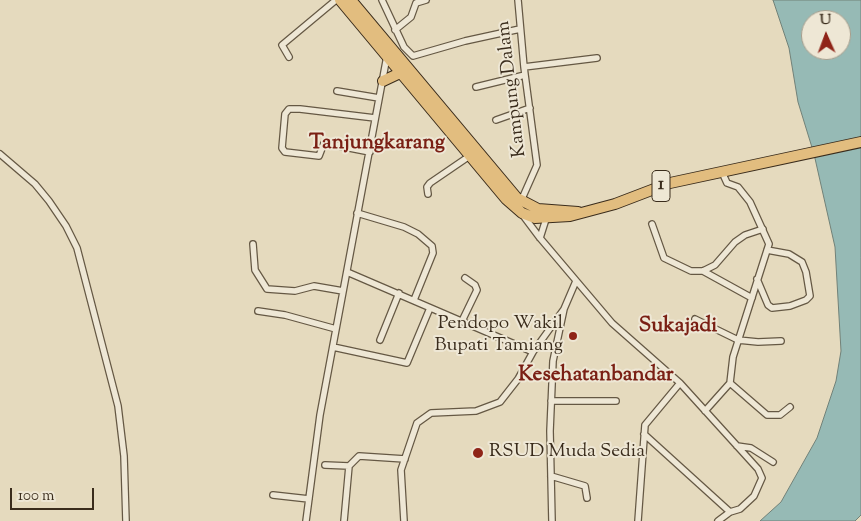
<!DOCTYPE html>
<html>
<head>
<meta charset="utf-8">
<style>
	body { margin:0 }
	#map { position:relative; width:861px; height:521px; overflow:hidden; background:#e5dabe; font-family:"Sorts Mill Goudy",serif }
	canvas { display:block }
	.north { position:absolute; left:801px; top:10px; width:50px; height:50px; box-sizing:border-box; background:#eee7d5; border:1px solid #a69c8b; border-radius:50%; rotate:358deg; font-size:14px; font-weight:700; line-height:20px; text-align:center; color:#3a2c1c }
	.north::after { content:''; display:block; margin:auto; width:18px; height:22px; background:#8f2418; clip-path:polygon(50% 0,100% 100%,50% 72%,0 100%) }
	.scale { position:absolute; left:10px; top:488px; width:84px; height:22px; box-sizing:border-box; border:2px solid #3a2c1c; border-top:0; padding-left:6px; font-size:15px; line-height:18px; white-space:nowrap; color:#3a2c1c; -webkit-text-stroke:4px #eee7d5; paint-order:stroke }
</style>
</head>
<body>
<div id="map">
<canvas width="861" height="521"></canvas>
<div class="north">U</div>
<div class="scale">100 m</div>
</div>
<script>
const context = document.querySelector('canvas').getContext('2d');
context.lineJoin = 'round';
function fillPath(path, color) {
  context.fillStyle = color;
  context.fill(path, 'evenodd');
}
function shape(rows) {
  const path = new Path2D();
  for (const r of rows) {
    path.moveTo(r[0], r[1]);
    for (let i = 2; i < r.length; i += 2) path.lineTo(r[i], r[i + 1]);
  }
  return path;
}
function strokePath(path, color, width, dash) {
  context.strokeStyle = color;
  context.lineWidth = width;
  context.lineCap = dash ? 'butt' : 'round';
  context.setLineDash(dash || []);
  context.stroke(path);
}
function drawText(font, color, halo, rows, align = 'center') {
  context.font = font + ' "Sorts Mill Goudy",serif';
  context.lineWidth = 4;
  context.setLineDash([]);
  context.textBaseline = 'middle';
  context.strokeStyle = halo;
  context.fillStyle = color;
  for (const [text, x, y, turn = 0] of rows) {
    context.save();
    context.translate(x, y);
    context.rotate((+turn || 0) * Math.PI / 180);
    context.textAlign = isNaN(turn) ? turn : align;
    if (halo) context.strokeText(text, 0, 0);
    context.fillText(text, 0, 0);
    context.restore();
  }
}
const water = shape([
	[773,0,861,0,861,515,855,521,760,521,781,502,817,438,836,381,841,351,835,247,814,154,798,102,789,48,773,0],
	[811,20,841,20,841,50,811,50,811,20]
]);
const street = shape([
	[382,0,404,47,413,56,465,41,520,29],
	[518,0,524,67,537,165,521,201],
	[395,30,411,17,416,3,426,0],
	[289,57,282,45,336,0],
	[524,67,597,58],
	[476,87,525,75],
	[337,91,379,98],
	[496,120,530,108],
	[370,152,324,143,319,156,285,152,282,148,285,114,289,109,300,109,375,118],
	[0,154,35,184,49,201,66,226,77,248,118,406,124,456,126,521],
	[428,194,427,187,430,183,471,155],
	[357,213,404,227,418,234,432,246,433,253,414,300],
	[522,214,540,238,612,323,680,383,758,469,762,478,754,496,740,509,730,512,718,521],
	[652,224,664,258,691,271,703,271,715,265,735,242,745,235,763,229],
	[540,238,546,219],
	[253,244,255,270,267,289,295,291,314,286,343,291],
	[703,271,752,298],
	[347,272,533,352],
	[757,279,768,305,772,308,790,306,806,300,810,296,806,272,802,262,789,254,767,250],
	[258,311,285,315,336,329],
	[695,319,738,340,758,342,781,341],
	[462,321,477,290,475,285,465,278],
	[380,340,399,293],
	[333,347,407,363,430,308],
	[730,383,767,415,780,415,790,407],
	[551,401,616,401],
	[705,411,730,383,733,357,769,244,750,202,738,187,727,183,722,172],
	[644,434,730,512],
	[737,446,751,448,773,462],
	[325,465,349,466,359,456,405,459],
	[551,476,585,486,587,498],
	[273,495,309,499],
	[306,521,320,415,387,56],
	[344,521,349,466],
	[404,521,401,470,417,423,431,413,476,411,500,402,518,379,533,352,564,309],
	[552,521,550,431,553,361,564,309,576,281],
	[638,521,645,425,680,383]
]);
const highway = shape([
	[340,0,506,199,522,213,535,218,570,216,615,204,670,183,861,142],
	[351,0,517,198,538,209,578,212],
	[383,81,400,73]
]);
const markers = [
	[573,336,5,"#8f2418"],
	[478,453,6,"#8f2418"]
];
const shields = [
	[661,186,18]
];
const shieldNames = [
	["1",661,186]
];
const streetNames = [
	["Kampung Dalam",513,89,-97]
];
const poiNames = [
	["Pendopo Wakil",563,325],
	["Bupati Tamiang",563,347],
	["RSUD Muda Sedia",489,453,"left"]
];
const quarterNames = [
	["Tanjungkarang",377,144],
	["Sukajadi",678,327],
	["Kesehatanbandar",596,376]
];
fillPath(water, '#96bab5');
strokePath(water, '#718178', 1);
strokePath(street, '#655844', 8);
strokePath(highway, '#3a2c1c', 12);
strokePath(street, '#eee7d5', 5.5);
strokePath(highway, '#e2bd7f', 10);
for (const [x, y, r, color] of markers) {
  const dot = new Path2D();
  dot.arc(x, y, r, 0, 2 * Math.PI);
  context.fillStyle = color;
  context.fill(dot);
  strokePath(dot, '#eee7d5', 2);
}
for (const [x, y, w] of shields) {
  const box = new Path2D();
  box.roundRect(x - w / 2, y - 15.5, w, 31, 4);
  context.fillStyle = '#eee7d5';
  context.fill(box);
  strokePath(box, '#3a2c1c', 1);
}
drawText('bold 18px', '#3a2c1c', null, shieldNames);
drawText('19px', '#3a2c1c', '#eee7d5', streetNames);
drawText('19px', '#3a2c1c', '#eee7d5', poiNames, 'right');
drawText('bold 21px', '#7a1f14', '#eee7d5', quarterNames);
</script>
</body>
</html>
